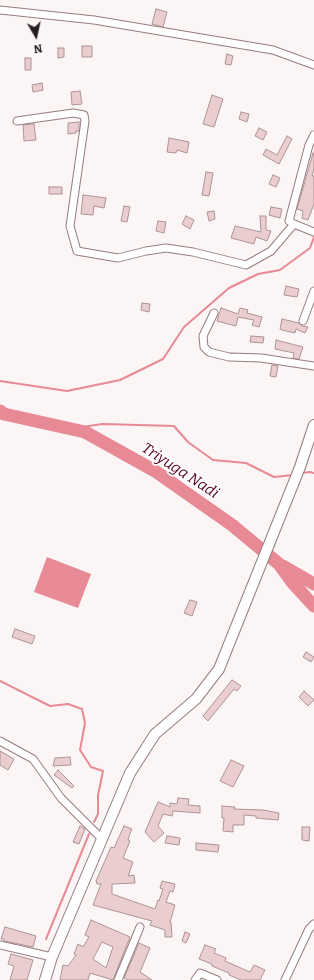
<!DOCTYPE html>
<html>
<head>
<meta charset="utf-8">
<style>
	body { margin:0 }
	#map { position:relative; width:314px; height:980px; overflow:hidden; background:#fbf5f5; font-family:Bitter,serif }
	canvas { display:block }
	.north { position:absolute; left:16px; top:16px; width:40px; height:40px; -webkit-text-stroke:3px #fff; paint-order:stroke; rotate:171deg; font-size:11px; font-weight:700; line-height:16px; text-align:center; color:#271c1d }
	.north::after { content:''; display:block; margin:auto; width:14px; height:18px; background:#271c1d; clip-path:polygon(50% 0,100% 100%,50% 72%,0 100%) }
</style>
</head>
<body>
<div id="map">
<canvas width="314" height="980"></canvas>
<div class="north">N</div>
</div>
<script>
const context = document.querySelector('canvas').getContext('2d');
context.lineJoin = 'round';
function fillPath(path, color) {
  context.fillStyle = color;
  context.fill(path, 'evenodd');
}
function shape(rows) {
  const path = new Path2D();
  for (const r of rows) {
    path.moveTo(r[0], r[1]);
    for (let i = 2; i < r.length; i += 2) path.lineTo(r[i], r[i + 1]);
  }
  return path;
}
function strokePath(path, color, width, dash) {
  context.strokeStyle = color;
  context.lineWidth = width;
  context.lineCap = dash ? 'butt' : 'round';
  context.setLineDash(dash || []);
  context.stroke(path);
}
function drawText(font, color, halo, rows, align = 'center') {
  context.font = font + ' Bitter,serif';
  context.lineWidth = 3.5;
  context.setLineDash([]);
  context.textBaseline = 'middle';
  context.strokeStyle = halo;
  context.fillStyle = color;
  for (const [text, x, y, turn = 0] of rows) {
    context.save();
    context.translate(x, y);
    context.rotate((+turn || 0) * Math.PI / 180);
    context.textAlign = isNaN(turn) ? turn : align;
    if (halo) context.strokeText(text, 0, 0);
    context.fillText(text, 0, 0);
    context.restore();
  }
}
const water = shape([
	[47,557,91,574,78,608,34,592]
]);
const stream = shape([
	[0,381,67,391,120,380,163,359,184,327,229,288,258,274,280,270,310,248,314,237],
	[70,429,102,424,174,426,188,442,213,460,246,463,274,477,293,475],
	[302,473,310,472,314,473],
	[0,681,50,706,68,704,82,709,85,723,80,750,91,767,103,771,98,795,98,814,94,822],
	[46,939,89,834]
]);
const river = shape([
	[0,411,4,414,85,432,155,471,232,525,279,564,292,582,314,606],
	[283,566,314,584]
]);
const building = shape([
	[156,9,167,12,163,27,152,24,156,9],
	[82,46,92,46,92,57,82,57,82,46],
	[58,48,64,48,64,57,58,58,58,48],
	[227,54,233,56,231,65,225,64,227,54],
	[25,58,31,58,31,70,25,70,25,58],
	[42,83,43,90,33,92,32,85,42,83],
	[80,91,82,104,72,105,71,92,80,91],
	[212,95,223,99,214,127,203,124,212,95],
	[241,112,249,114,247,122,239,119,241,112],
	[79,122,79,131,76,131,76,133,68,134,68,123,79,122],
	[34,124,36,140,24,141,23,125,34,124],
	[259,128,267,132,263,140,255,136,259,128],
	[287,136,292,139,279,164,263,155,266,149,277,155,287,136],
	[169,138,189,142,187,153,177,150,176,153,167,152,169,138],
	[313,153,314,153,314,168,312,176,314,176,314,204,308,220,302,218,303,211,297,209,313,153],
	[206,172,213,173,209,196,202,195,206,172],
	[273,175,280,178,276,187,269,184,273,175],
	[49,187,62,187,62,194,49,194,49,187],
	[83,195,106,198,104,208,94,206,93,215,81,214,83,195],
	[124,206,130,207,127,222,121,221,124,206],
	[271,207,282,209,280,218,269,215,271,207],
	[214,211,215,219,209,221,207,212,214,211],
	[186,216,194,220,190,229,182,224,186,216],
	[260,216,266,216,266,230,271,231,267,241,256,237,254,244,231,238,235,226,261,232,260,216],
	[158,221,166,222,164,233,156,231,158,221],
	[286,286,299,289,297,297,284,295,286,286],
	[142,303,150,304,149,312,141,310,142,303],
	[221,308,238,314,240,308,248,310,247,313,262,317,259,327,252,325,254,320,238,317,236,326,217,321,221,308],
	[282,319,299,323,302,326,308,327,305,333,296,329,295,333,282,330,280,329,282,319],
	[251,336,264,337,263,343,250,342,251,336],
	[276,340,303,347,299,359,293,358,294,353,275,349,276,340],
	[272,365,278,366,276,377,270,376,272,365],
	[190,600,197,602,192,616,184,613,190,600],
	[15,629,35,636,32,644,12,637,15,629],
	[306,652,314,657,311,662,303,657,306,652],
	[232,680,241,686,237,691,234,689,208,721,203,716,232,680],
	[304,691,314,700,308,706,299,697,304,691],
	[0,751,14,759,8,770,0,765,0,751],
	[70,757,71,765,53,766,55,758,70,757],
	[231,760,244,766,233,787,220,781,231,760],
	[58,770,74,786,72,788,54,775,58,770],
	[178,798,189,799,188,805,200,806,200,813,173,811,172,816,163,814,158,826,164,833,154,842,145,832,158,802,170,807,170,803,177,804,178,798],
	[222,806,235,807,234,809,263,810,279,813,278,820,256,818,256,816,244,815,244,825,233,825,233,832,223,831,224,818,222,818,222,806],
	[80,826,85,829,79,844,73,842,80,826],
	[124,826,132,829,129,836,128,840,130,841,123,858,133,862,128,876,134,875,135,883,112,884,112,894,155,909,158,900,159,901,163,889,160,888,162,881,175,884,173,892,170,891,166,902,175,905,170,922,171,922,172,937,165,937,165,930,150,925,152,921,93,905,101,884,97,884,96,881,111,847,114,848,124,826],
	[302,827,310,827,309,841,302,840,302,827],
	[167,836,180,838,179,845,165,843,167,836],
	[196,843,219,845,218,852,196,850,196,843],
	[91,920,130,937,113,980,90,973,88,980,60,980,63,965,68,966,76,955,74,954,78,944,83,947,89,937,85,935,91,920],
	[102,942,113,947,106,968,93,959,102,942],
	[5,927,36,936,33,947,4,941,4,939,1,939,5,927],
	[185,932,190,934,186,943,182,941,185,932],
	[139,943,150,948,140,972,152,980,128,980,124,978,139,943],
	[205,945,216,949,214,953,226,958,225,961,250,972,254,965,265,970,260,980,241,980,229,975,229,973,212,966,212,964,199,959,205,945],
	[11,954,33,960,27,980,10,980,14,966,8,964,11,954]
]);
const minor = shape([
	[0,10,94,20,273,50,314,65],
	[17,121,73,113,84,115,85,121,70,226,77,251,118,258,146,251,166,248,193,252,246,265,271,251,294,224,314,232],
	[294,224,289,221,309,145,314,135],
	[214,313,203,336,204,347,209,352,229,357,261,358,314,366],
	[303,321,314,291],
	[0,741,33,759,61,798,102,839],
	[0,945,52,957],
	[118,980,140,927],
	[195,980,200,973,217,980],
	[285,980,309,929,314,924]
]);
const secondary = shape([
	[45,980,52,957,130,773,155,734,196,699,219,669,300,467,314,425]
]);
const waterNames = [
	["Triyuga Nadi",180,471,33]
];
fillPath(water, '#e88a96');
strokePath(stream, '#e88a96', 2);
strokePath(river, '#e88a96', 13);
fillPath(building, '#eacdcf');
strokePath(building, '#ae9395', 1);
strokePath(minor, '#967c7e', 9);
strokePath(secondary, '#967c7e', 12);
strokePath(minor, '#fff', 7);
strokePath(secondary, '#fff', 10);
drawText('italic 15px', '#56001b', '#fff', waterNames);
</script>
</body>
</html>
